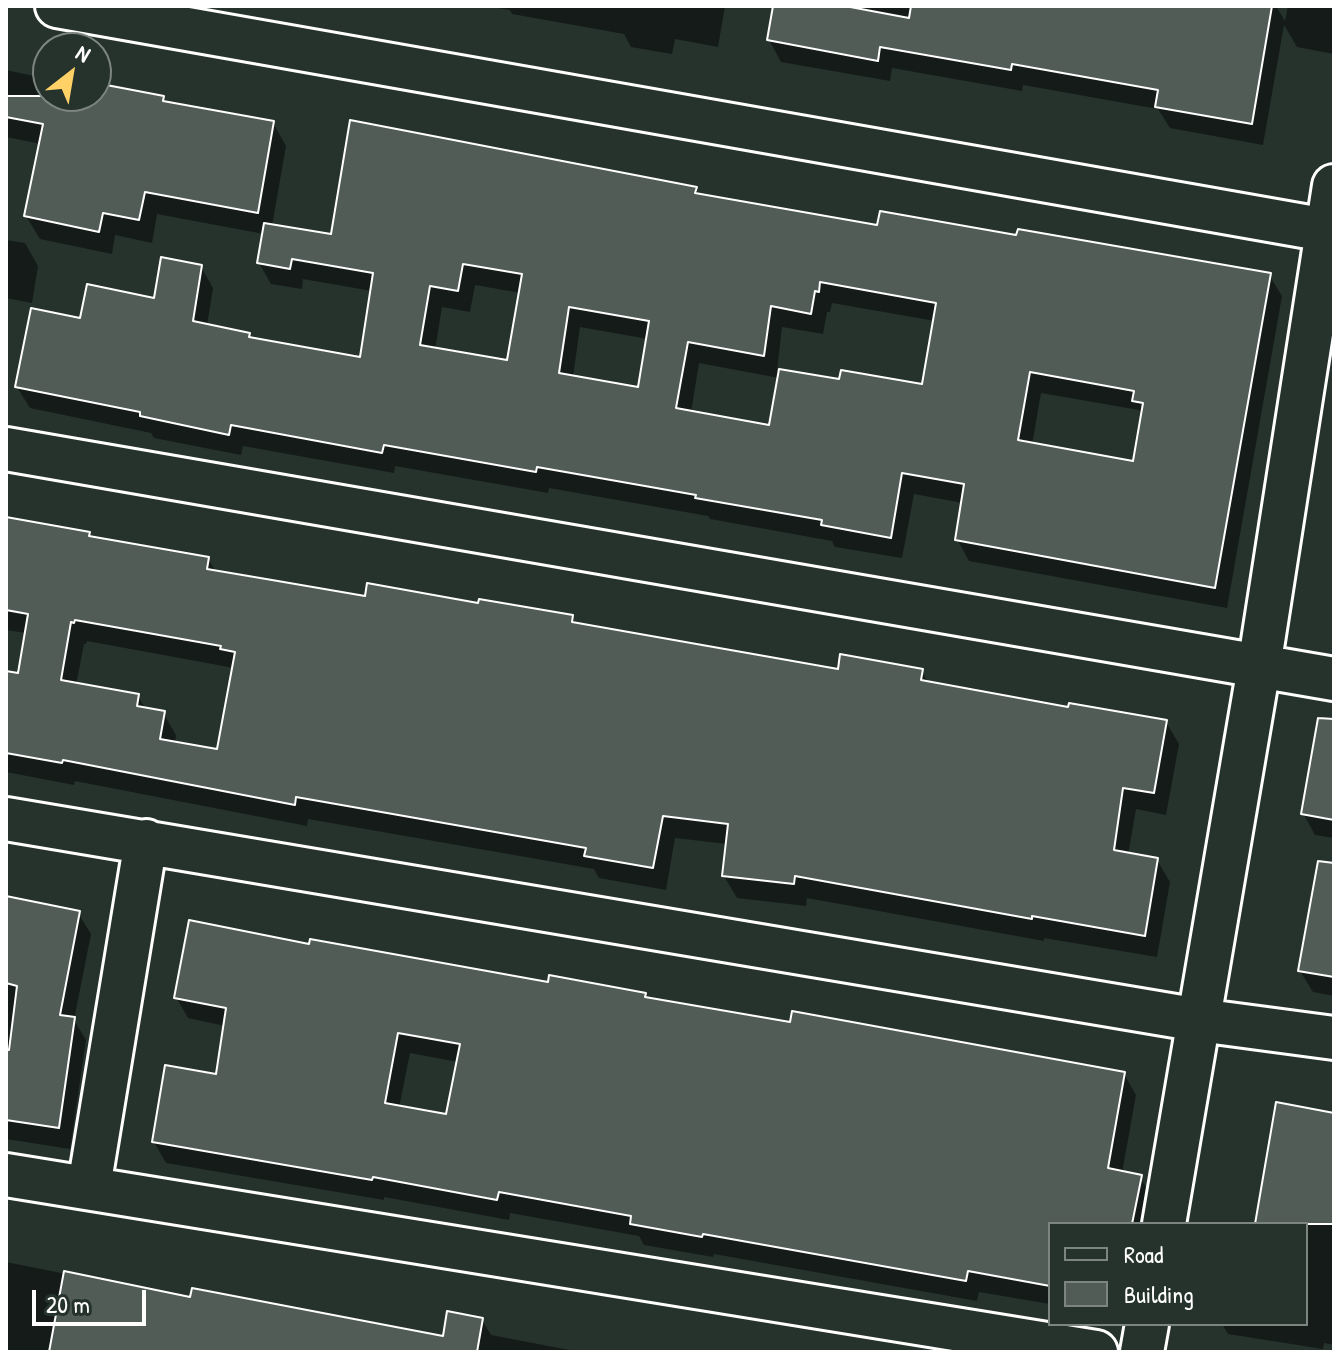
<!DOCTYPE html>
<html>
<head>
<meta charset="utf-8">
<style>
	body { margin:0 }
	#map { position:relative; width:1340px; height:1358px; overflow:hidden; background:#26332d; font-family:"Patrick Hand",sans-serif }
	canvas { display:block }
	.frame { position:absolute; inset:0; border:8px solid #fff; pointer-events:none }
	.legend { position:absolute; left:1048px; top:1222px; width:260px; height:104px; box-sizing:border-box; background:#26332d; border:2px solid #7d8581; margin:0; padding:10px 14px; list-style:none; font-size:24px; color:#fff }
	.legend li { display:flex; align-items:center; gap:16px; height:40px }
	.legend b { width:40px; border:2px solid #7d8581 }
	.north { position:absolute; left:32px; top:32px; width:80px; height:80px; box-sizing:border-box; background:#26332d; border:2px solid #7d8581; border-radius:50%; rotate:31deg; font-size:22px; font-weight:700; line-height:32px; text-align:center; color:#fff }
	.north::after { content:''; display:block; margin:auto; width:28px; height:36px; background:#ffd166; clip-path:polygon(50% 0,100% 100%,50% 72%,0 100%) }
	.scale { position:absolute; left:32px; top:1290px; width:114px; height:36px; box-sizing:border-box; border:4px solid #fff; border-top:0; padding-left:10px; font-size:24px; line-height:28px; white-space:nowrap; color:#fff; -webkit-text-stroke:6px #26332d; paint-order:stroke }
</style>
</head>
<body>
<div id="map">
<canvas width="1340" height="1358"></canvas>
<div class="frame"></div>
<ul class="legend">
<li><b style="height:10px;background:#26332d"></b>Road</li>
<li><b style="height:22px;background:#515c57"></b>Building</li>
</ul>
<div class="north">N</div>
<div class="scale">20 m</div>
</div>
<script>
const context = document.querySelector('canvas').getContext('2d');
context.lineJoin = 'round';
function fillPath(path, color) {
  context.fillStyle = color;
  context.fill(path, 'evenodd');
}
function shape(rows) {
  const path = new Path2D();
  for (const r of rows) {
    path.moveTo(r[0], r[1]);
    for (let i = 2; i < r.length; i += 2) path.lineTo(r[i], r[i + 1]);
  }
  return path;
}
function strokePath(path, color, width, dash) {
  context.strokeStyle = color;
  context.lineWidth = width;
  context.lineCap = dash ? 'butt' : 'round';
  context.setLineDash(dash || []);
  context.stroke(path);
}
const shadow = shape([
	[486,6,725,6,718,47,675,39,672,54,631,47,624,34,512,14,510,10],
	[775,6,1276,6,1285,21,1288,6,1334,6,1334,54,1297,47,1284,25,1263,145,1170,128,1158,109,1023,85,1022,91,892,68,890,81,781,62,769,40],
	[6,70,48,79,48,96,96,96,96,85,163,98,165,103,273,123,286,146,272,226,332,237,695,188,700,196,879,228,1018,238,1269,275,1282,296,1227,608,969,561,957,539,963,503,914,494,902,558,835,547,832,541,710,519,708,516,549,488,548,493,395,466,394,473,243,446,241,455,154,438,151,433,30,408,17,387,81,320,155,300,201,267,213,288,207,326,249,335,251,340,361,359,372,291,303,279,302,289,271,284,259,263,264,234,157,214,152,243,115,235,112,254,40,239,26,216,41,144,6,137],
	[475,285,521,293,509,363,435,350,442,307,470,312],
	[832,303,935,321,924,386,841,381,777,371,782,327,823,334,827,312,830,312],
	[580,327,648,339,639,389,573,377],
	[699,363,779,378,771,427,691,413],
	[1041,393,1139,410,1143,417,1135,464,1032,445],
	[6,240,25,243,38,266,32,303,6,298],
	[6,519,89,534,91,538,208,559,216,572,367,598,480,605,572,617,576,625,839,671,921,671,929,683,1070,709,1166,722,1179,744,1166,815,1136,809,1128,855,1157,860,1170,882,1157,957,1044,938,1044,941,807,898,806,906,737,898,724,876,727,844,675,838,666,890,599,878,594,869,308,819,307,826,75,781,74,785,6,772,6,673,19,676,26,633,6,630],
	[87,641,234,668,219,751,175,743,176,735,163,713,146,710,138,696,76,685,84,644,86,644],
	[1334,740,1334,838,1315,835,1303,813],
	[1334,882,1334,996,1313,992,1300,971],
	[6,898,78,913,91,934,74,1020,86,1040,70,1149,6,1139],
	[311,946,549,985,644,994,647,999,792,1024,1124,1074,1136,1095,1122,1173,1140,1177,1152,1198,1147,1224,1050,1224,1050,1304,979,1292,977,1301,714,1254,713,1257,644,1245,639,1236,510,1213,509,1220,384,1197,384,1200,166,1163,154,1142,218,1076,225,1026,188,1018,176,997],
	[410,1053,458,1062,448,1116,399,1108],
	[1334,1114,1334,1345,1324,1343,1323,1349,1228,1334,1222,1324,1306,1324,1306,1224,1257,1224],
	[6,1262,192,1299,444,1339,482,1320,491,1335,580,1352,6,1352]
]);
const building = shape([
	[773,6,845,6,909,18,911,6,1272,6,1252,124,1155,107,1158,90,1012,64,1011,70,880,47,878,61,767,40,773,6],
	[96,83,164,96,163,101,274,121,258,213,145,192,139,220,103,213,99,232,24,216,43,124,6,117,6,96,96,96,96,83],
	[350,120,697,187,695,193,877,225,880,211,1016,235,1018,229,1271,273,1215,588,955,540,964,484,902,473,891,538,821,525,822,520,695,498,696,495,537,467,536,472,384,445,382,453,231,425,229,435,140,416,140,412,15,387,31,308,80,318,87,284,154,298,161,257,202,265,193,321,250,333,249,337,360,357,373,273,292,259,290,269,257,263,264,223,331,234,350,120],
	[463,264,522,274,507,360,420,345,430,286,458,291,463,264],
	[820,282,936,303,922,384,841,370,839,379,779,369,769,425,676,408,688,342,764,356,771,306,811,314,815,291,819,292,820,282],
	[569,307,649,321,638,387,559,373,569,307],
	[1030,372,1134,391,1132,401,1143,403,1133,461,1018,440,1030,372],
	[6,517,90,532,89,536,209,557,207,569,272,580,365,596,367,583,478,603,479,599,573,615,572,622,838,669,840,654,923,669,921,680,1068,707,1069,703,1167,720,1154,793,1123,788,1114,850,1158,858,1145,936,1032,916,1032,919,795,876,794,884,722,876,728,824,663,816,653,868,584,856,586,848,296,797,295,805,63,760,62,763,6,753,6,671,18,673,28,614,6,610,6,517],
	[75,620,221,646,220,649,235,652,217,749,160,739,165,711,137,706,139,694,61,680,71,622,74,623,75,620],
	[1318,718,1334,719,1334,820,1301,814,1318,718],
	[1318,861,1334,863,1334,977,1298,971,1318,861],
	[6,896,80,911,60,1015,75,1017,59,1128,6,1120,6,1049,9,1050,17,986,6,983,6,896],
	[189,920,309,944,310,939,548,982,549,975,646,993,645,997,790,1022,792,1011,1125,1072,1108,1168,1142,1175,1132,1224,1050,1224,1050,1286,968,1271,966,1281,703,1234,702,1237,630,1224,631,1216,499,1192,497,1200,373,1177,372,1180,152,1142,165,1065,216,1074,226,1008,174,998,189,920],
	[398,1033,460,1044,446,1114,385,1103,398,1033],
	[1276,1102,1334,1113,1334,1224,1255,1224,1276,1102],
	[64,1271,190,1297,192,1288,443,1336,447,1311,483,1318,477,1352,49,1352,64,1271]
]);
const minor = shape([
	[57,6,1326,230],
	[6,449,1334,679],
	[6,819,1199,1020,1334,1038],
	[6,1175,1096,1352],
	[89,1187,146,841],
	[1164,1224,1259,667,1334,186],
	[1142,1352,1147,1324]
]);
fillPath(shadow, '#0007');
fillPath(building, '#515c57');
strokePath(building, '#fff', 2);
strokePath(minor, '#fff', 48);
strokePath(minor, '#26332d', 42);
</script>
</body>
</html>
